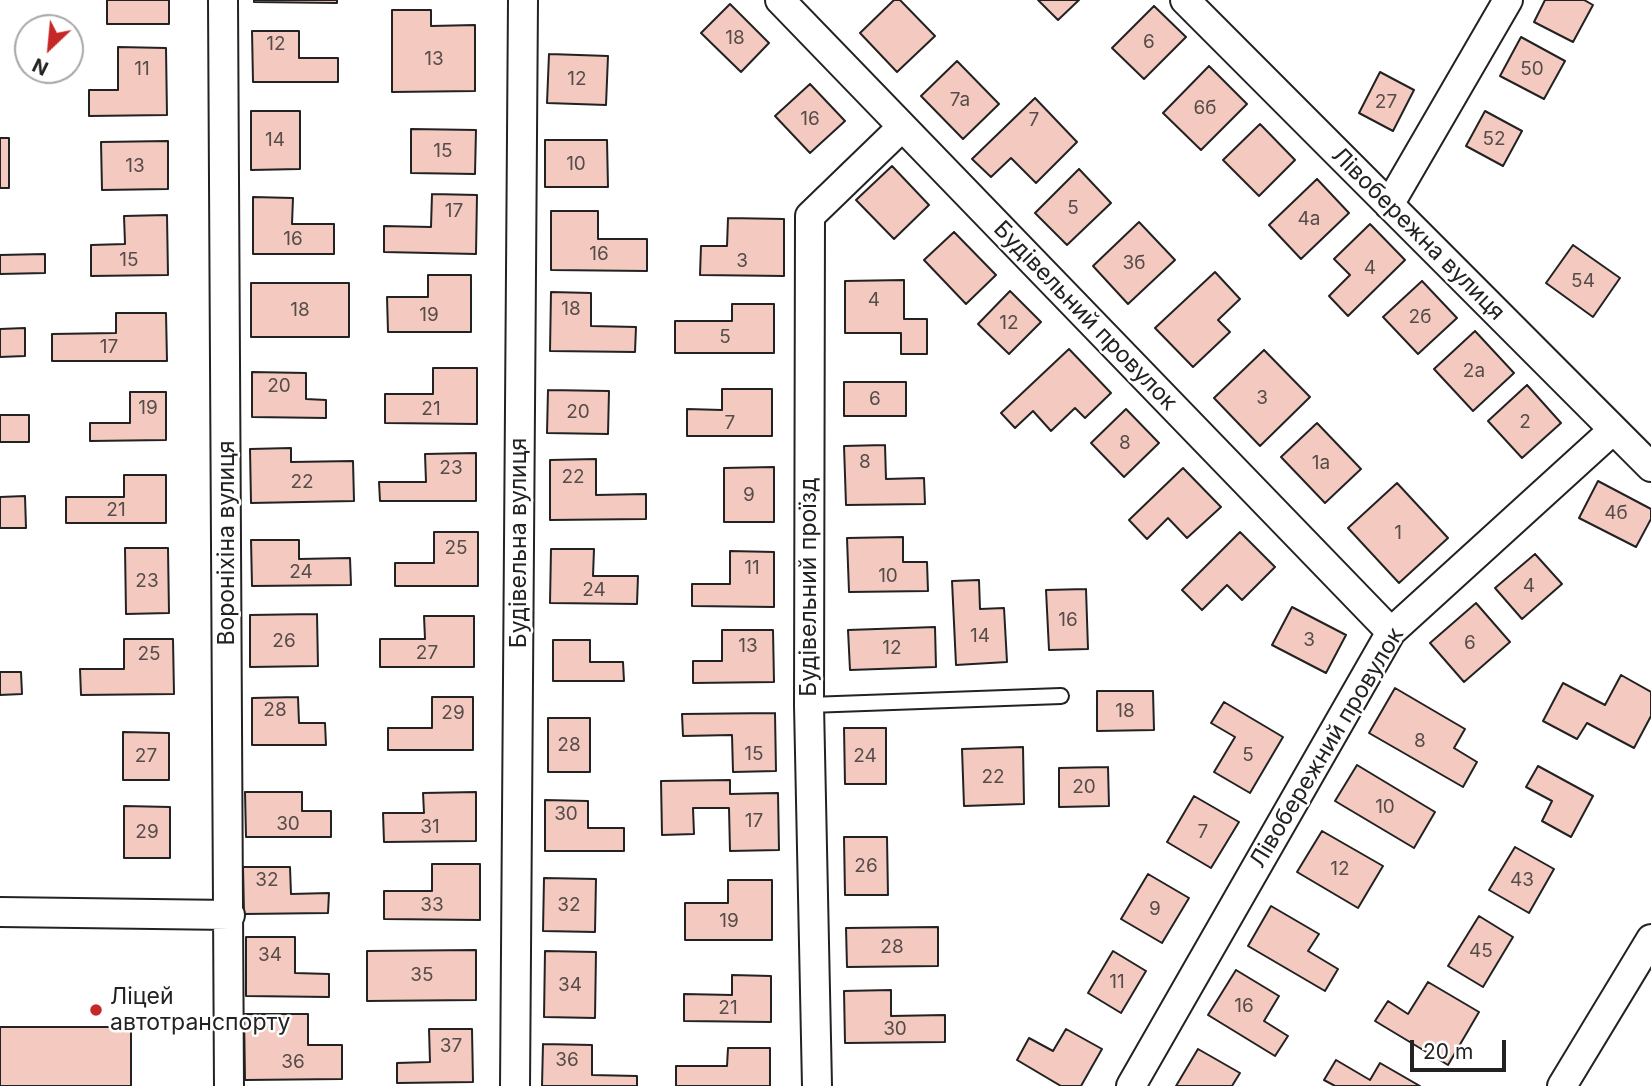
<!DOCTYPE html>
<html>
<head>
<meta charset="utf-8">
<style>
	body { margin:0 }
	#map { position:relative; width:1651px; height:1086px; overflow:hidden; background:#fff; font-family:Inter,sans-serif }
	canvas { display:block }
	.north { position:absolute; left:14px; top:14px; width:70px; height:70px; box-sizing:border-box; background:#fff; border:2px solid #a7a7a7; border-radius:50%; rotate:206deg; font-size:19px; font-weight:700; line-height:28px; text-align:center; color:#222 }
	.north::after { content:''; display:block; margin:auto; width:24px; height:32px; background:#c62828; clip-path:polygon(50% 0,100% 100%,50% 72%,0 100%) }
	.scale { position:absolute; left:1410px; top:1040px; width:96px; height:32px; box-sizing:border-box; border:4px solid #222; border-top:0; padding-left:9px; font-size:21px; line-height:24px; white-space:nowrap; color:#222; -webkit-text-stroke:5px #fff; paint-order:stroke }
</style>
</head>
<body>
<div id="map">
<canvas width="1651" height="1086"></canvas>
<div class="north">N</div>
<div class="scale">20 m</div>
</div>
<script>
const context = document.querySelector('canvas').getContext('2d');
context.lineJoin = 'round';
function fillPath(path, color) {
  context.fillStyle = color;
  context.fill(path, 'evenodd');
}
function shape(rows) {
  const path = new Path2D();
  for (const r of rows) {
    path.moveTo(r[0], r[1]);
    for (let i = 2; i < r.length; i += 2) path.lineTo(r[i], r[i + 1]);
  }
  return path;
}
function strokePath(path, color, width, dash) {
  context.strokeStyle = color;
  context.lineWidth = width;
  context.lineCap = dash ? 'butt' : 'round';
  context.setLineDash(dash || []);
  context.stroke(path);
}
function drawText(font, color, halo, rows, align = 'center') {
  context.font = font + ' Inter,sans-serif';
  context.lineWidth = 5;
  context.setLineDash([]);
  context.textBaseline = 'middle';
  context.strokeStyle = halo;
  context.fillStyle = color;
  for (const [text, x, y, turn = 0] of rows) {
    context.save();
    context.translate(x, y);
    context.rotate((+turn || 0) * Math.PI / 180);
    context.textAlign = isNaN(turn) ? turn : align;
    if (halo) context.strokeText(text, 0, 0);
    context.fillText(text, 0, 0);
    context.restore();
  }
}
const building = shape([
	[107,0,169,0,169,24,107,24,107,0],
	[254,0,337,0,337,3,254,2,254,0],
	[894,0,900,0,935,36,897,72,860,33,894,0],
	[1038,0,1079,0,1058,20,1038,0],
	[1545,0,1584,0,1593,5,1573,42,1534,22,1545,0],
	[730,4,769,43,741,72,701,33,730,4],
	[1154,6,1186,37,1144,79,1112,48,1154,6],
	[392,10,431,10,431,26,475,25,475,91,392,92,392,10],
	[252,31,299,31,299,58,338,58,338,82,253,82,252,31],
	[1521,37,1565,61,1544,99,1500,76,1521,37],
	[118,47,166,48,167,115,89,116,89,90,118,90,118,47],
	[549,54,608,56,606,105,547,103,549,54],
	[957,61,999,104,963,139,921,96,957,61],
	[1209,66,1247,104,1201,150,1163,113,1209,66],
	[1380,72,1414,90,1393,131,1359,113,1380,72],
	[810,84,845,121,810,153,775,116,810,84],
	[1035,98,1077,142,1036,183,1011,158,991,177,972,159,1035,98],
	[251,111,300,111,300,169,251,170,251,111],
	[1485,111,1522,131,1503,166,1466,146,1485,111],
	[1260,124,1295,160,1259,196,1223,160,1260,124],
	[411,129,476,130,475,174,411,173,411,129],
	[0,138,9,138,9,188,0,188,0,138],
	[545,140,607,140,608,187,545,187,545,140],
	[168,141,168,189,102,190,101,142,168,141],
	[892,166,929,205,894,239,856,200,892,166],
	[1079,169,1111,203,1067,245,1035,213,1079,169],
	[1317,179,1349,213,1301,259,1269,225,1317,179],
	[432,194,477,195,476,254,384,252,384,226,431,227,432,194],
	[253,197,293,198,292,224,334,224,334,254,253,254,253,197],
	[551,211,598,211,598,239,647,239,647,271,551,270,551,211],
	[167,215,168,275,91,276,91,245,125,244,124,216,167,215],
	[728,218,784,219,784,276,700,275,701,246,727,246,728,218],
	[1139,222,1175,260,1128,304,1093,266,1139,222],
	[1370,224,1405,260,1348,316,1329,296,1350,275,1334,259,1370,224],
	[954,232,996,275,966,304,924,260,954,232],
	[1573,245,1620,278,1593,317,1546,283,1573,245],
	[45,254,45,273,0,274,0,255,45,254],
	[1215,272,1240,299,1218,320,1230,332,1193,367,1155,328,1215,272],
	[428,275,471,275,471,332,388,332,387,297,428,297,428,275],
	[904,280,904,319,927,319,927,354,901,354,901,333,845,333,845,281,904,280],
	[1422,281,1457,318,1418,354,1383,317,1422,281],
	[251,283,349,283,349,337,251,337,251,283],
	[1010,291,1041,322,1009,354,978,324,1010,291],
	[551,292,591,293,591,326,636,327,635,352,550,351,551,292],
	[732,304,774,304,774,353,675,353,675,321,732,321,732,304],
	[116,313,166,313,167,361,52,361,52,334,116,333,116,313],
	[25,328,25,356,0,357,0,329,25,328],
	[1475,331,1514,373,1473,411,1434,369,1475,331],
	[1069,349,1111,393,1085,418,1075,408,1051,431,1033,411,1015,428,1001,413,1069,349],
	[1264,350,1310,397,1260,446,1214,398,1264,350],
	[433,368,477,368,477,424,385,423,385,394,433,394,433,368],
	[252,372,306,373,306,399,326,400,326,418,252,417,252,372],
	[844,382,906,382,906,416,844,416,844,382],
	[1527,385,1561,423,1522,458,1488,421,1527,385],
	[722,389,772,389,772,436,687,436,687,409,722,410,722,389],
	[548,390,609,391,608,434,547,433,548,390],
	[130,392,166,392,166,440,90,441,90,423,130,423,130,392],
	[1126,409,1159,443,1124,477,1091,443,1126,409],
	[0,415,29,415,29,442,0,442,0,415],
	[1317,423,1361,469,1325,503,1281,457,1317,423],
	[885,445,886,479,924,478,925,504,846,505,844,446,885,445],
	[291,448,291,462,353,461,354,501,251,503,250,449,291,448],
	[476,453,476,501,380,501,379,482,426,482,425,454,476,453],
	[596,459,596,495,646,494,646,519,550,520,550,460,596,459],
	[774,467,774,522,724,522,724,468,774,467],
	[1183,468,1221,507,1187,538,1168,518,1147,539,1129,520,1183,468],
	[124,475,166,475,166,523,66,523,66,497,124,497,124,475],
	[1598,481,1651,509,1651,519,1636,547,1579,518,1598,481],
	[1397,483,1448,538,1399,583,1348,528,1397,483],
	[25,496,26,528,0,528,0,497,25,496],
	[434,532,478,532,478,586,395,586,395,563,434,563,434,532],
	[1240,532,1275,567,1242,600,1227,585,1202,610,1182,590,1240,532],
	[903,537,903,562,927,562,928,591,849,592,847,538,903,537],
	[251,540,299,540,299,559,350,558,351,585,252,586,251,540],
	[125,548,168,548,169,613,126,614,125,548],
	[551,549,594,549,593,576,638,576,637,604,550,603,551,549],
	[730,551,774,552,774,607,692,606,692,584,730,584,730,551],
	[1535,554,1562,584,1522,619,1495,588,1535,554],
	[979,580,980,609,1004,608,1007,662,956,665,952,581,979,580],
	[1086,589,1088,649,1049,650,1046,590,1086,589],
	[1476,603,1510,642,1464,682,1430,643,1476,603],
	[1292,607,1346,635,1326,673,1272,645,1292,607],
	[317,614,318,666,250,667,250,615,317,614],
	[424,616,474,616,474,667,380,667,380,639,425,639,424,616],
	[935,627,936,667,850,670,848,630,935,627],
	[722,630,773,630,774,682,693,683,693,661,722,661,722,630],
	[124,639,173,639,174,694,81,695,80,669,124,669,124,639],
	[553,640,590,640,590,662,623,662,624,681,553,681,553,640],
	[0,672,21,672,22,694,0,695,0,672],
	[1621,675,1651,692,1651,716,1634,748,1587,723,1577,739,1543,721,1563,683,1605,705,1621,675],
	[1395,688,1465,729,1454,748,1477,762,1463,787,1369,733,1395,688],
	[1097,691,1153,691,1154,730,1097,731,1097,691],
	[298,697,299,723,325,723,326,745,252,745,252,698,298,697],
	[432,697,473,697,473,750,388,750,388,728,432,728,432,697],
	[1224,702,1283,737,1250,793,1214,772,1235,737,1211,723,1224,702],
	[775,713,776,771,733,772,732,735,683,736,682,714,775,713],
	[548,718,590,718,590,772,548,772,548,718],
	[844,728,886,728,886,784,845,784,844,728],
	[123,732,169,733,169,780,123,780,123,732],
	[1023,747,1024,804,964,806,962,749,1023,747],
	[1357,765,1435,812,1414,848,1335,801,1357,765],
	[1538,766,1593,796,1571,837,1542,821,1552,801,1526,787,1538,766],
	[1108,767,1109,806,1059,807,1059,768,1108,767],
	[730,780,730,794,778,793,779,850,730,851,729,808,693,808,694,834,662,835,661,781,730,780],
	[245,792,302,792,302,811,331,811,331,837,246,837,245,792],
	[476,792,476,841,384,842,383,813,424,813,423,793,476,792],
	[1194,796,1239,822,1211,868,1167,842,1194,796],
	[545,800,588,801,588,828,624,828,624,851,545,851,545,800],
	[124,806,170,807,170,858,124,858,124,806],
	[1322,831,1383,866,1358,908,1297,872,1322,831],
	[844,837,887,837,888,895,845,895,844,837],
	[1515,847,1554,869,1529,913,1489,890,1515,847],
	[432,864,480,864,480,920,384,919,384,891,432,891,432,864],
	[243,867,290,867,291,894,329,893,328,913,244,914,243,867],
	[1148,874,1189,898,1162,943,1121,919,1148,874],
	[544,878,596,879,595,932,543,931,544,878],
	[728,880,772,880,772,940,685,940,685,903,728,903,728,880],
	[1271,906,1319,934,1308,951,1338,969,1325,991,1248,946,1271,906],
	[1479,916,1513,937,1483,987,1448,966,1479,916],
	[938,927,938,966,847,967,846,928,938,927],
	[246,937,295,937,295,973,329,974,329,997,246,996,246,937],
	[476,950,476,1000,367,1001,367,951,476,950],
	[545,951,596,952,595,1018,544,1017,545,951],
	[1113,951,1146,971,1121,1013,1088,993,1113,951],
	[1236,970,1279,996,1264,1021,1288,1036,1275,1056,1208,1015,1236,970],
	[732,975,771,976,771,1022,684,1021,684,994,732,995,732,975],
	[1428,982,1479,1012,1448,1065,1375,1021,1388,1001,1408,1014,1428,982],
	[891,990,891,1016,945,1015,945,1042,845,1043,844,991,891,990],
	[244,1014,308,1014,308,1045,342,1045,342,1079,245,1080,244,1014],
	[0,1027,131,1027,131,1086,0,1086,0,1027],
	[429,1029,472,1029,473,1082,397,1083,397,1063,430,1062,429,1029],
	[1066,1029,1102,1049,1081,1086,1061,1086,1017,1060,1029,1038,1053,1051,1066,1029],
	[543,1044,592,1045,592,1075,637,1076,637,1086,542,1086,543,1044],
	[728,1048,770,1048,770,1086,676,1086,676,1066,727,1066,728,1048],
	[1198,1049,1240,1073,1232,1086,1176,1086,1198,1049],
	[1336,1060,1370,1080,1380,1063,1420,1086,1335,1086,1324,1080,1336,1060]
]);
const service = shape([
	[809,705,1061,696]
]);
const minor = shape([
	[223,0,229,1086],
	[780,0,1391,632],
	[1185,0,1651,467],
	[1389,205,1508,0],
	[0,912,230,915],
	[515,1086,523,0],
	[817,1086,809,705,810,216,902,127],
	[1131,1086,1391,632,1613,430],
	[1562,1086,1651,939]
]);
const markers = [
	[96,1010,7,"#c62828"]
];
const numberNames = [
	["18",735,38],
	["6",1149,42],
	["12",276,44],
	["13",434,59],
	["11",142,69],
	["50",1532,69],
	["12",577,79],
	["7а",960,100],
	["27",1386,102],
	["6б",1205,108],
	["16",810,119],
	["7",1034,120],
	["52",1494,139],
	["14",275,140],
	["15",443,151],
	["10",576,164],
	["13",135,166],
	["5",1073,208],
	["17",454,211],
	["4а",1309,219],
	["16",293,239],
	["16",599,254],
	["15",129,260],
	["3",742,261],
	["3б",1134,263],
	["4",1370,268],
	["54",1583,281],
	["4",874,300],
	["18",571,309],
	["18",300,310],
	["19",429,315],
	["2б",1420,317],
	["12",1009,323],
	["5",725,337],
	["17",109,347],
	["2а",1474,371],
	["20",279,386],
	["3",1262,398],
	["6",875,399],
	["19",148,408],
	["21",431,409],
	["20",578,412],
	["2",1525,422],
	["7",730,423],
	["8",1125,443],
	["8",865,462],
	["1а",1321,463],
	["23",451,468],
	["22",573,477],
	["22",302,482],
	["9",749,495],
	["21",116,510],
	["4б",1616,513],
	["1",1398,533],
	["25",456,548],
	["11",752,568],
	["24",301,572],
	["10",888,576],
	["23",147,581],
	["4",1529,586],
	["24",594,590],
	["16",1068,620],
	["14",980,636],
	["3",1309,640],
	["26",284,641],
	["6",1470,643],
	["13",748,646],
	["12",892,648],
	["27",427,653],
	["25",149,654],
	["28",275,710],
	["18",1125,711],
	["29",453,713],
	["8",1420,741],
	["28",569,745],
	["15",754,754],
	["5",1248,755],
	["27",146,756],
	["24",865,756],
	["22",993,777],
	["20",1084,787],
	["10",1385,807],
	["30",566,814],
	["17",754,821],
	["30",288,824],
	["31",430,827],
	["29",147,832],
	["7",1203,832],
	["26",866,866],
	["12",1340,869],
	["32",267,880],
	["43",1522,880],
	["33",432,905],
	["32",569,905],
	["9",1155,909],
	["19",729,921],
	["28",892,947],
	["45",1481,951],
	["34",270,955],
	["35",422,975],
	["11",1117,982],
	["34",570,985],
	["16",1244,1006],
	["21",728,1008],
	["30",895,1029],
	["37",451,1046],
	["36",567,1060],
	["36",293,1062]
];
const streetNames = [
	["Лівобережна вулиця",1418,234,45],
	["Будівельний провулок",1085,316,46],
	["Вороніхіна вулиця",227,543,-90],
	["Будівельна вулиця",519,543,-90],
	["Будівельний проїзд",809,587,-90],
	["Лівобережний провулок",1327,748,-59]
];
const poiNames = [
	["Ліцей",110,997],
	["автотранспорту",110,1023]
];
fillPath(building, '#f3c9c0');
strokePath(building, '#222', 2);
strokePath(service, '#222', 18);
strokePath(minor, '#222', 32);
strokePath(service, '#fff', 14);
strokePath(minor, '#fff', 28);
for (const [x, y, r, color] of markers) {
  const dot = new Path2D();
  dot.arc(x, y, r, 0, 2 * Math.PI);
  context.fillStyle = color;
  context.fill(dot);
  strokePath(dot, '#fff', 2.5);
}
drawText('19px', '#564c4a', null, numberNames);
drawText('23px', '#222', '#fff', streetNames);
drawText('23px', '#222', '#fff', poiNames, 'left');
</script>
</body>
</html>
